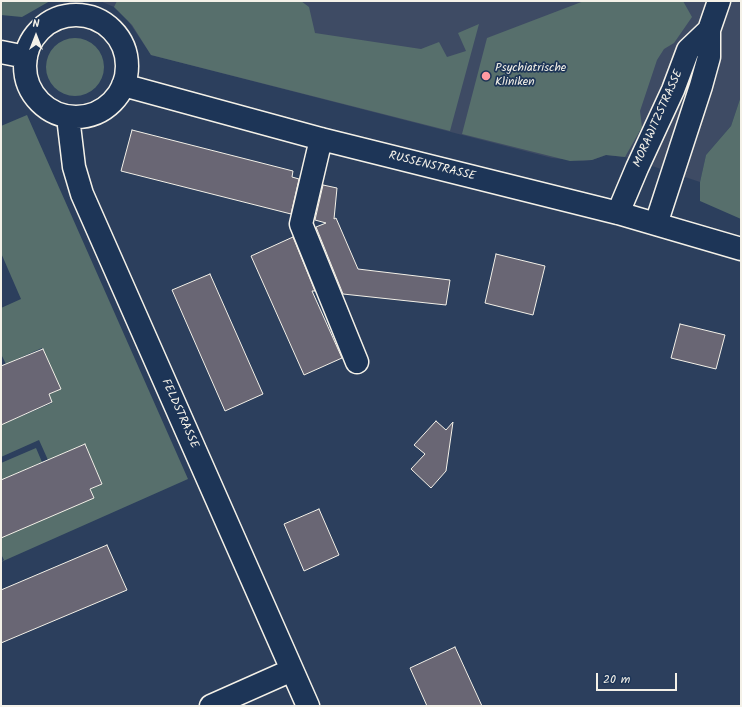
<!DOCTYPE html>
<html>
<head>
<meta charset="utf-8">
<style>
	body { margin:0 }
	#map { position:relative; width:742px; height:707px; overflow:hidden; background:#2c3f5d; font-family:Kalam,sans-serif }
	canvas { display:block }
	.frame { position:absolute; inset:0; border:2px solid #f4f1e8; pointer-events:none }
	.north { position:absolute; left:16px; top:16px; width:40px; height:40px; -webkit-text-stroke:3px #1d3557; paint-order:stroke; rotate:0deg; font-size:11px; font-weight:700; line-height:16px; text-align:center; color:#f4f1e8 }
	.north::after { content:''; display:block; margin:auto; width:14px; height:18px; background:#f4f1e8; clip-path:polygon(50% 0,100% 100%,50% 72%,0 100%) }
	.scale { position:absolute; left:596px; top:673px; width:81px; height:18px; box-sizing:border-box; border:2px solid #f4f1e8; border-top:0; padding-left:5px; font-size:12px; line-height:14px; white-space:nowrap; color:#f4f1e8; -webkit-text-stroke:3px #1d3557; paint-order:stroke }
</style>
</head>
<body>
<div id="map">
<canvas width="742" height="707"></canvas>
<div class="frame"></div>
<div class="north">N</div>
<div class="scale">20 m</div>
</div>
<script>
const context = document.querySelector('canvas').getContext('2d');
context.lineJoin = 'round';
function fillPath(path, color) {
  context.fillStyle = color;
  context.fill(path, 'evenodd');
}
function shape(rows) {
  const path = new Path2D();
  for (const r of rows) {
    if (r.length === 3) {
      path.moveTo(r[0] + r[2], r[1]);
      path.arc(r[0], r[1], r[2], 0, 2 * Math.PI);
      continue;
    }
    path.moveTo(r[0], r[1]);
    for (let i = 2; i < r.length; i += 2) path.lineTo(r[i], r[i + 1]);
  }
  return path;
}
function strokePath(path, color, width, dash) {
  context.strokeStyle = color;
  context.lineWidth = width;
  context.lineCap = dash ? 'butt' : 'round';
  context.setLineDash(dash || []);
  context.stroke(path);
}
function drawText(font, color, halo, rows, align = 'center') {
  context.font = font + ' Kalam,sans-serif';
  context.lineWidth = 3.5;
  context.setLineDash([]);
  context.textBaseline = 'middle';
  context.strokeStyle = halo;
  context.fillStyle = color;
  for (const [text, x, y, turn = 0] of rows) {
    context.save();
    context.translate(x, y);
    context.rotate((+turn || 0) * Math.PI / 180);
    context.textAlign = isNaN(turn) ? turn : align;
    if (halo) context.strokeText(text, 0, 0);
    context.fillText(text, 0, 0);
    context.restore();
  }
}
const built = shape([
	[100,1,741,1,741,96,731,126,706,155,700,182,625,157,606,155,592,160,583,161,552,158,151,55,125,16,114,7]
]);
const green = shape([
	[1,1,50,1,22,17,1,15],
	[117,1,301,1,309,7,315,33,421,49,439,42,447,57,466,51,458,33,479,24,450,131,151,55,132,25,114,7],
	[584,1,683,1,692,17,674,43,664,49,657,60,640,111,642,127,625,157,606,155,592,160,570,161,462,134,487,38],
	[75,67,29],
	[741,96,741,219,700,201,700,182,706,155,731,126],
	[27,115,188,479,1,562,4,560,1,554,1,463,36,448,42,462,8,477,94,498,90,489,102,484,85,444,48,460,39,440,1,457,1,425,52,403,49,394,60,389,42,348,6,364,1,354,1,308,21,299,1,253,1,126]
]);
const building = shape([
	[132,130,293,171,292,177,299,179,291,214,121,171,132,130],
	[323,185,337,188,334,219,336,218,358,269,450,280,446,305,343,294,316,227,326,223,315,220,323,185],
	[293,237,315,291,312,291,342,358,304,375,251,256,293,237],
	[496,254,545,266,533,315,485,303,496,254],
	[210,274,263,394,225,411,172,290,210,274],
	[680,324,725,335,716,369,671,358,680,324],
	[43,349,61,389,49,394,52,402,1,425,1,366,43,349],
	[436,421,446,430,453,422,446,471,431,488,411,469,425,454,414,445,436,421],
	[85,444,102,484,90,489,94,498,1,538,1,480,85,444],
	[319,509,339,555,304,571,284,524,319,509],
	[107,545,127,590,1,643,1,590,107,545],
	[455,647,482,706,427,706,410,668,455,647]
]);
const minor = shape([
	[76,66,51],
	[1,52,26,57],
	[123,85,321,139,618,213,741,249],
	[68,117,74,167,82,194,308,706],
	[321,139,301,224,357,362],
	[618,213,637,168,673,90,688,50,709,30],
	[656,224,701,86,709,57,709,30,719,1],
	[211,706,292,670]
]);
const markers = [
	[486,76,5,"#ff9aa2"]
];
const poiNames = [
	["Psychiatrische",495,69],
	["Kliniken",495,83]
];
const streetNames = [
	["MORAWITZSTRASSE",659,119,-66],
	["RUSSENSTRASSE",432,167,14],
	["FELDSTRASSE",179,414,66]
];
fillPath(built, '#3e4b64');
fillPath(green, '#576f6c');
fillPath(building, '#696674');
strokePath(building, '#f4f1e8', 1);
strokePath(minor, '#f4f1e8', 25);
strokePath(minor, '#1d3557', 22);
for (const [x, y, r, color] of markers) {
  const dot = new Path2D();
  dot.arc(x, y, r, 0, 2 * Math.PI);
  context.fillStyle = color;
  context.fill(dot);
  strokePath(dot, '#1d3557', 1.5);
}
drawText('12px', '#f4f1e8', '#1d3557', poiNames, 'left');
drawText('12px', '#f4f1e8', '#1d3557', streetNames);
</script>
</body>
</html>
